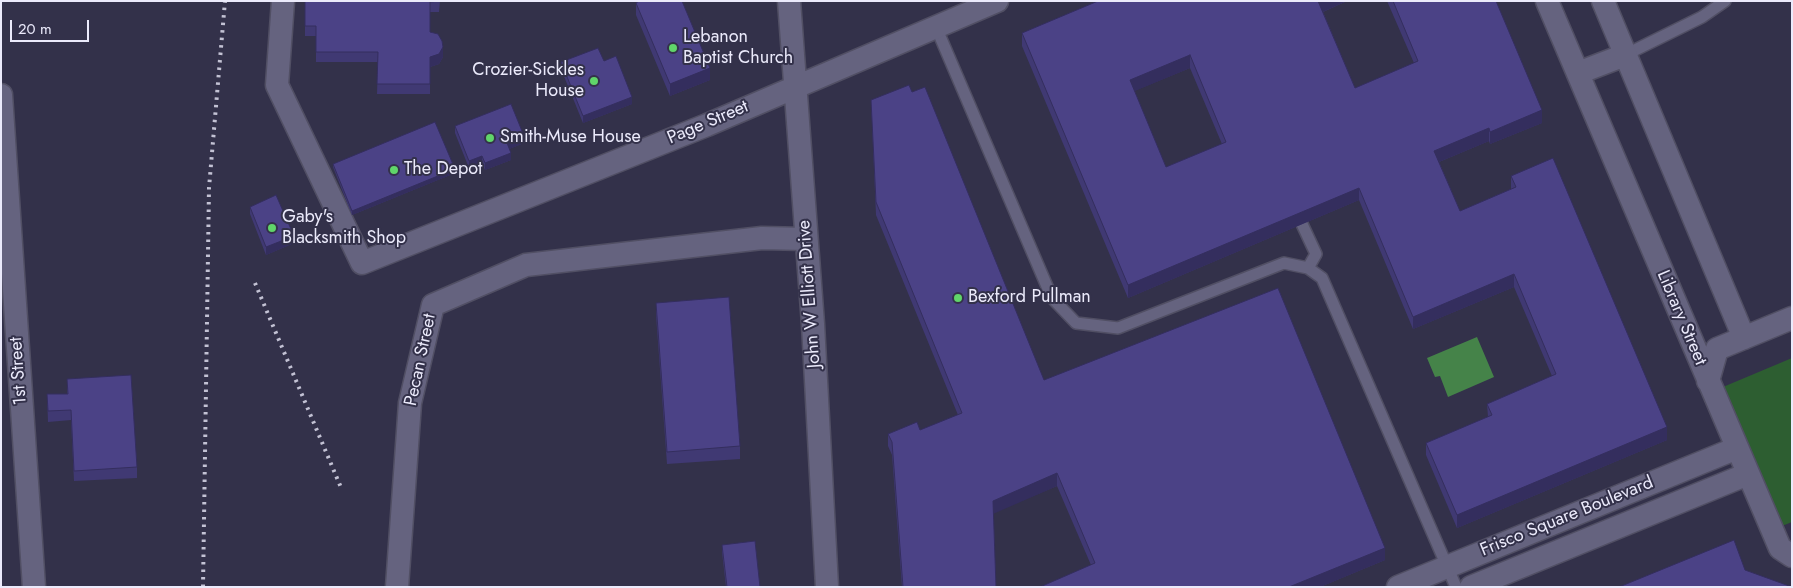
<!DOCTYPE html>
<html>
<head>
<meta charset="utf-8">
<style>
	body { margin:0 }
	#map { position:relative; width:1793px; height:588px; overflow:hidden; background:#33314a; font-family:Jost,sans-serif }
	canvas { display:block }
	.frame { position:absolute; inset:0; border:2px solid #ebeafb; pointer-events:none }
	.scale { position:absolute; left:10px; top:20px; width:79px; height:22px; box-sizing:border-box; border:2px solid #ebeafb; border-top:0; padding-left:6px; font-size:15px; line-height:18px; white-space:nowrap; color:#ebeafb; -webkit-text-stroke:4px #33314a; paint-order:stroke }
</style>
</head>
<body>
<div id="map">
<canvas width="1793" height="588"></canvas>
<div class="frame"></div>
<div class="scale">20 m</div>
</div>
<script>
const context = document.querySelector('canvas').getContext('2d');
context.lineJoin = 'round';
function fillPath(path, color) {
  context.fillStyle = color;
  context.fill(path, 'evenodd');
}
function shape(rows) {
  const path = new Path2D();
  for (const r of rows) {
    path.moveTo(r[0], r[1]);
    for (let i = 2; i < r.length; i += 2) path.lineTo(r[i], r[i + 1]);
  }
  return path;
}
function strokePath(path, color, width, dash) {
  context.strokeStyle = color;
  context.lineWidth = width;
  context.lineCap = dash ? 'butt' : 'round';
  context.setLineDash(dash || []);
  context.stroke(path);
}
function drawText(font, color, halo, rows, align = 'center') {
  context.font = font + ' Jost,sans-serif';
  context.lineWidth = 4;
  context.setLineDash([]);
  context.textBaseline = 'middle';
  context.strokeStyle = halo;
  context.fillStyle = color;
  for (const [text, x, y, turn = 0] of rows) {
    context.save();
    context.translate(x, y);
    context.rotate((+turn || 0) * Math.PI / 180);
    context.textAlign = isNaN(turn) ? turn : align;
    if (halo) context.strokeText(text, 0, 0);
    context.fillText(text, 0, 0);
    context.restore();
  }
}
const green = shape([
	[1792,358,1792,522,1782,526,1723,387]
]);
const water = shape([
	[1477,337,1494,377,1448,397,1440,376,1435,377,1427,358]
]);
const service = shape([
	[936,27,1052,298,1076,323,1118,328,1284,263,1308,268,1322,278,1456,587],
	[1625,55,1702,17,1725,1],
	[1302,224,1316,254,1308,268]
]);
const minor = shape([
	[283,1,277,85,362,263,707,125,997,1],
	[789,1,813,324,827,587],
	[1547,1,1780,548,1792,556],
	[1603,1,1744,338],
	[1578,73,1625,55],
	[1,95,34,587],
	[1708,381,1717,349,1792,318],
	[397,587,410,403,433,305,526,265,762,238,806,239],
	[1398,587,1737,448],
	[1471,587,1748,474]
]);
const rail = shape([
	[255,283,342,490],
	[203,587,209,188,225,1]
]);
const wall = shape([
	[305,1,440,1,439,12,430,12,430,32,443,57,439,64,430,67,430,94,377,94,378,62,316,62,316,36,305,36],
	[1098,1,1347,1,1323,12,1355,88,1414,63,1387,1,1496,1,1542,123,1490,144,1489,141,1439,162,1460,211,1511,189,1511,176,1667,440,1457,528,1426,455,1426,443,1488,417,1487,404,1552,376,1514,287,1413,329,1359,200,1128,298,1022,46,1022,33],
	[1190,68,1222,144,1166,167,1134,91],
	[636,3,710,80,670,96,636,15],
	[604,61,632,104,583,123,561,69,561,62],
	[912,92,1044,380,1385,560,1320,587,1040,587,1091,565,1057,486,993,513,996,587,902,587,892,455,888,446,888,434,920,430,958,415,876,215,871,100],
	[455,126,524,143,509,149,511,160,485,170,482,163,469,168,455,133],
	[333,164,455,173,352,215,333,167],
	[250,207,294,243,266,255,250,214],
	[656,303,740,446,740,459,667,464,656,315],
	[67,379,137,467,137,478,74,481,71,420,48,422,47,394,67,394],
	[722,545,760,587,726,587,722,552]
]);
const shadedWall = shape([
	[1318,1,1347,1,1318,14],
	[443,47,443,57,439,64,430,67,430,57],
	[1190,55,1190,68,1130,93,1130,80],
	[710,68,710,80,670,96,670,84],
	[632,97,632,104,583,123,583,116],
	[1542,110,1542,123,1490,144,1490,132],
	[1489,128,1489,141,1434,164,1434,151],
	[524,136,524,143,507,150,507,143],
	[511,153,511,160,485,170,485,163],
	[482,156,482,163,469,168,469,161],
	[455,169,455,173,352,215,352,211],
	[1359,188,1359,200,1128,298,1128,285],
	[294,236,294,243,266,255,266,247],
	[1514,274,1514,287,1413,329,1413,317],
	[1667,427,1667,440,1457,528,1457,515],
	[1057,473,1057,486,993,514,993,501],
	[1385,548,1385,560,1320,587,1289,587]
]);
const building = shape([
	[305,1,439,1,430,2,430,32,438,34,442,41,443,47,439,54,430,57,430,84,377,84,378,52,316,52,316,26,305,26,305,1],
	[639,1,682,1,710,68,670,84,636,3,639,1],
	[1098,1,1318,1,1355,88,1418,61,1393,1,1496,1,1542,110,1490,132,1489,128,1434,151,1460,211,1516,187,1511,176,1553,158,1667,427,1457,515,1426,443,1492,415,1487,404,1556,374,1514,274,1413,317,1359,188,1128,285,1022,33,1098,1],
	[1190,55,1226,142,1166,167,1130,80,1190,55],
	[598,48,604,61,616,56,632,97,583,116,561,62,598,48],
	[909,85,912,92,925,87,1044,380,1278,288,1385,548,1289,587,1040,587,1095,563,1057,473,993,501,996,587,903,587,892,442,888,434,917,422,920,430,962,413,876,202,871,100,909,85],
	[511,104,524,136,507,143,511,153,485,163,482,156,469,161,455,126,511,104],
	[435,122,455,169,352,211,333,164,435,122],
	[276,195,294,236,266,247,250,207,276,195],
	[729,297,740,446,667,452,656,303,729,297],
	[131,375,137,467,74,471,71,410,48,411,47,394,68,394,67,379,131,375],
	[1734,540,1745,570,1792,587,1619,587,1734,540],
	[755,541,760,587,727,587,722,545,755,541]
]);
const markers = [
	[673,48,5,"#60d56a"],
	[594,81,5,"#60d56a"],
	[490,138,5,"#60d56a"],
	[394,170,5,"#60d56a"],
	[272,228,5,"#60d56a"],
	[958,298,5,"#60d56a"]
];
const poiNames = [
	["Lebanon",683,38],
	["Baptist Church",683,59],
	["Crozier-Sickles",584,71,"right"],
	["House",584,92,"right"],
	["Smith-Muse House",500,138],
	["The Depot",404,170],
	["Gaby's",282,218],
	["Blacksmith Shop",282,239],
	["Bexford Pullman",968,298]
];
const streetNames = [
	["Page Street",708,123,-23],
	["John W Elliott Drive",810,294,-94],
	["Library Street",1681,318,67],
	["Pecan Street",421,360,-78],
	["1st Street",19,371,-94],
	["Frisco Square Boulevard",1567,517,-22]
];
fillPath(green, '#2d5e31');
fillPath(water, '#458349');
strokePath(service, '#514f64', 14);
strokePath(minor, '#514f64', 25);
strokePath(service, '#65637f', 11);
strokePath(minor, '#65637f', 22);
strokePath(rail, '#c3c2d4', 4, [2.5, 5]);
fillPath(wall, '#403973');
fillPath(shadedWall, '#342e5e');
fillPath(building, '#4b4286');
strokePath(building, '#342e5e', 1);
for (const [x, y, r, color] of markers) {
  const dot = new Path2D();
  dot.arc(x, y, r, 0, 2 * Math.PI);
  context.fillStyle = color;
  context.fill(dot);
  strokePath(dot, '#33314a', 2);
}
drawText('18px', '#ebeafb', '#33314a', poiNames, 'left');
drawText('18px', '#ebeafb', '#33314a', streetNames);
</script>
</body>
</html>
